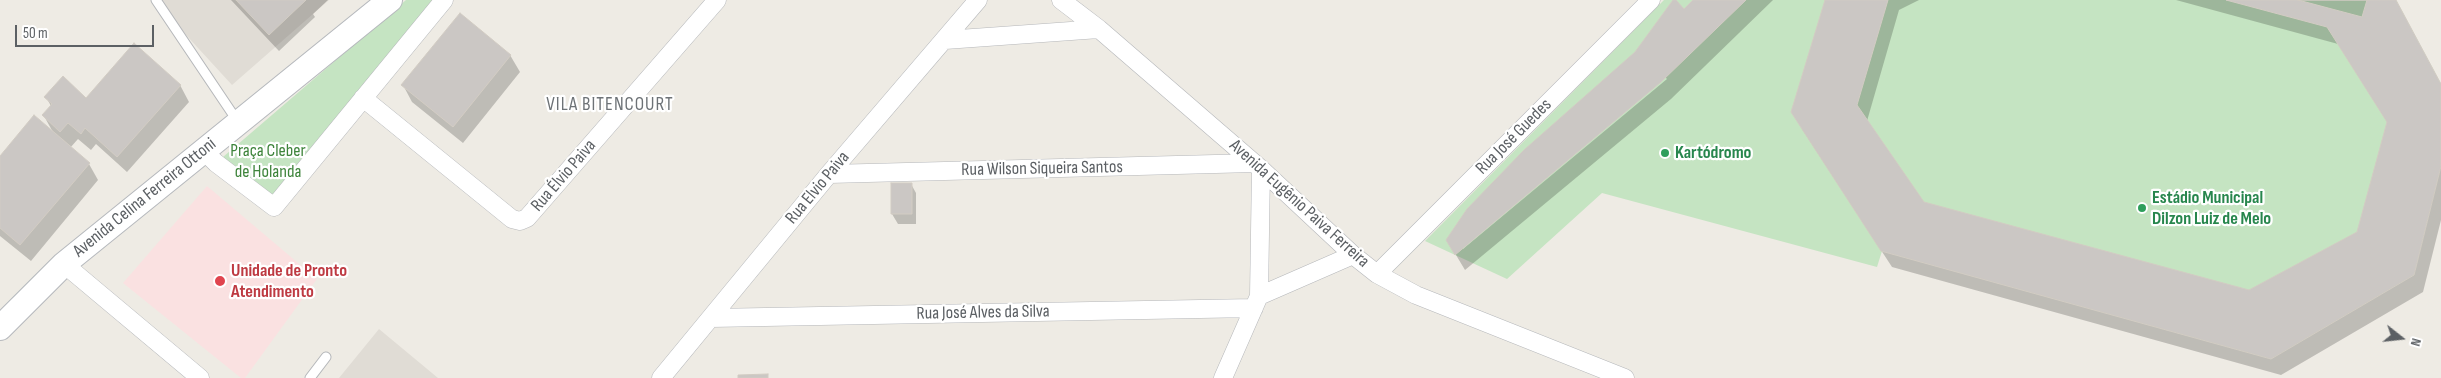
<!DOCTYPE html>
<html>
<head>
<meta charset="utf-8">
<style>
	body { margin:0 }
	#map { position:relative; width:2441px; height:378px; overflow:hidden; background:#eeebe4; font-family:"Sofia Sans Condensed",sans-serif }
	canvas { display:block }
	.north { position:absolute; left:2376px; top:313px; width:50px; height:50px; -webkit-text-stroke:4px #fff; paint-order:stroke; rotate:106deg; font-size:14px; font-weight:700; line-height:20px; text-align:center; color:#5c6064 }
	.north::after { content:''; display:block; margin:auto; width:18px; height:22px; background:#5c6064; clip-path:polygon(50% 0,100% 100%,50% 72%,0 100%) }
	.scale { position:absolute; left:15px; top:25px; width:139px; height:22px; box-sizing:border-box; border:2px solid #5c6064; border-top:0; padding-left:6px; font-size:15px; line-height:18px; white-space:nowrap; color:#5c6064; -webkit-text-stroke:4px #fff; paint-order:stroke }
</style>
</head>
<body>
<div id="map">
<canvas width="2441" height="378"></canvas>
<div class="north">N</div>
<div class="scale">50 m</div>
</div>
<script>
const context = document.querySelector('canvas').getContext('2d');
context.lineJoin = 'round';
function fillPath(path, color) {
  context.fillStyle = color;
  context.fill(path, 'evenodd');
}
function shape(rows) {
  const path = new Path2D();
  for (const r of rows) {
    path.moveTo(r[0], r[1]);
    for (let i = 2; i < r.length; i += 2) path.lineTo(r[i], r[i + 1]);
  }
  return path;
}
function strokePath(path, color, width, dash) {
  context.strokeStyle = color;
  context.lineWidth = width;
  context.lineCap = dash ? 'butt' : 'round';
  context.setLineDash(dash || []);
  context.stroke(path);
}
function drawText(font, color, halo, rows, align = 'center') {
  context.font = font + ' "Sofia Sans Condensed",sans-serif';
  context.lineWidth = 4.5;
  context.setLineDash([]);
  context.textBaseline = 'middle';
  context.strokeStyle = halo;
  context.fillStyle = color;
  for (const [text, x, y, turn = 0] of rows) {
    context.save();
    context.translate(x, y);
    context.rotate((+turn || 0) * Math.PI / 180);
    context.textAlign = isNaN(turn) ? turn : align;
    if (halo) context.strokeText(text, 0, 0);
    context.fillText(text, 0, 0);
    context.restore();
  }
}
const education = shape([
	[154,0,329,0,232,85],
	[379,329,438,378,339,378]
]);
const medical = shape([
	[207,186,317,279,245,378,241,378,123,283]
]);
const green = shape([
	[406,0,443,0,273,207,216,163],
	[1664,0,2396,0,2441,84,2441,166,2414,275,2271,359,1882,251,1877,267,1602,193,1507,279,1425,241]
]);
const shadow = shape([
	[231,0,328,0,313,14,315,17,279,51],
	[1674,0,1684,11,1695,0,1773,0,1671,99,1465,270,1447,240,1636,53],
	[1665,77,1667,79,1463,249,1463,246],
	[1827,0,1919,0,1899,10,1867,121,1924,203,2249,291,2358,232,2388,123,2338,44,2176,0,2395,0,2441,86,2441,220,2423,292,2281,375,1892,267,1802,129],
	[510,55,520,72,463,143,412,102,403,85],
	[180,85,189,102,127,172,96,144,91,150,78,139,70,148,89,164,98,180,31,261,0,236,0,158,54,134,44,116,51,106,46,97,86,99],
	[892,184,911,184,916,193,916,224,898,224,892,214]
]);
const building = shape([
	[236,0,306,0,269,35,236,0],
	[1673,0,1676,0,1684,9,1693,0,1746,0,1661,82,1455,255,1446,240,1467,209,1524,150,1635,52,1673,0],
	[1825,0,1888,0,1857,105,1924,202,2249,290,2357,232,2387,122,2327,27,2226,0,2396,0,2441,84,2441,166,2414,275,2271,359,1881,251,1791,112,1825,0],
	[2298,0,2367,0,2362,17,2298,0],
	[460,13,511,55,453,127,401,85,460,13],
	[134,43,181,85,117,157,85,128,81,134,68,123,60,132,42,115,52,104,44,97,63,76,86,98,134,43],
	[34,115,90,163,20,245,0,228,0,156,34,115],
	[891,183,912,183,912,214,891,214,891,183],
	[768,374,768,378,738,378,738,375,768,374]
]);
const lane = shape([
	[156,0,238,122],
	[310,378,326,357]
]);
const street = shape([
	[1061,0,1099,29,1261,169,1353,255,1377,274,1416,295,1625,378],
	[945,40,1099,29],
	[363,98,512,219,520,221,527,218,717,0],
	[203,150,216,163,274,207,444,0],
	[829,174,1254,163],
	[64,264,200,378],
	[1377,274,1651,0],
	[1259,296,1353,255],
	[711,318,1254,308],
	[661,378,829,174,978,0],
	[1223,378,1259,296,1261,169]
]);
const secondary = shape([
	[0,328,64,264,390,0]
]);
const markers = [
	[1665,153,5,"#2e9e5b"],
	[2142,208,5,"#2e9e5b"],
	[220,281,6,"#e0444e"]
];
const streetNames = [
	["Rua José Guedes",1514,137,-45],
	["Rua Wilson Siqueira Santos",1042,169,-1],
	["Rua Élvio Paiva",564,176,-49],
	["Rua Elvio Paiva",818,188,-50],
	["Avenida Celina Ferreira Ottoni",145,198,-39],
	["Avenida Eugênio Paiva Ferreira",1299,204,42],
	["Rua José Alves da Silva",983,313,-1]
];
const parkNames = [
	["Praça Cleber",268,151],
	["de Holanda",268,172]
];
const leisureNames = [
	["Kartódromo",1675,153],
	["Estádio Municipal",2152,198],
	["Dilzon Luiz de Melo",2152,219]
];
const healthNames = [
	["Unidade de Pronto",231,271],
	["Atendimento",231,292]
];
const neighbourhoodNames = [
	["VILA BITENCOURT",610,105]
];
fillPath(education, '#e0dcd5');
fillPath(medical, '#fae1e1');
fillPath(green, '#c5e4c2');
fillPath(shadow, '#0003');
fillPath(building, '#cbc7c4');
strokePath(building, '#d2ccc3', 1);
strokePath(lane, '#b5b7ba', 11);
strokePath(street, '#b5b7ba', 19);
strokePath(secondary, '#b6b9bd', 26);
strokePath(lane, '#fff', 9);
strokePath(street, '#fff', 18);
strokePath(secondary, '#fff', 24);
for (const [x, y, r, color] of markers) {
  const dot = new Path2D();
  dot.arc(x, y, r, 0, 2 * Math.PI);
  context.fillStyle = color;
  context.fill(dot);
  strokePath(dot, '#fff', 2);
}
drawText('18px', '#5c6064', '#fff', streetNames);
drawText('18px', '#3e843b', '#fff', parkNames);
drawText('bold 18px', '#27864d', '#fff', leisureNames, 'left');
drawText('bold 18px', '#be3a42', '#fff', healthNames, 'left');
context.letterSpacing = '1px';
drawText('19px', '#6d7276', '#fff', neighbourhoodNames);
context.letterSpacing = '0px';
</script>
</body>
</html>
